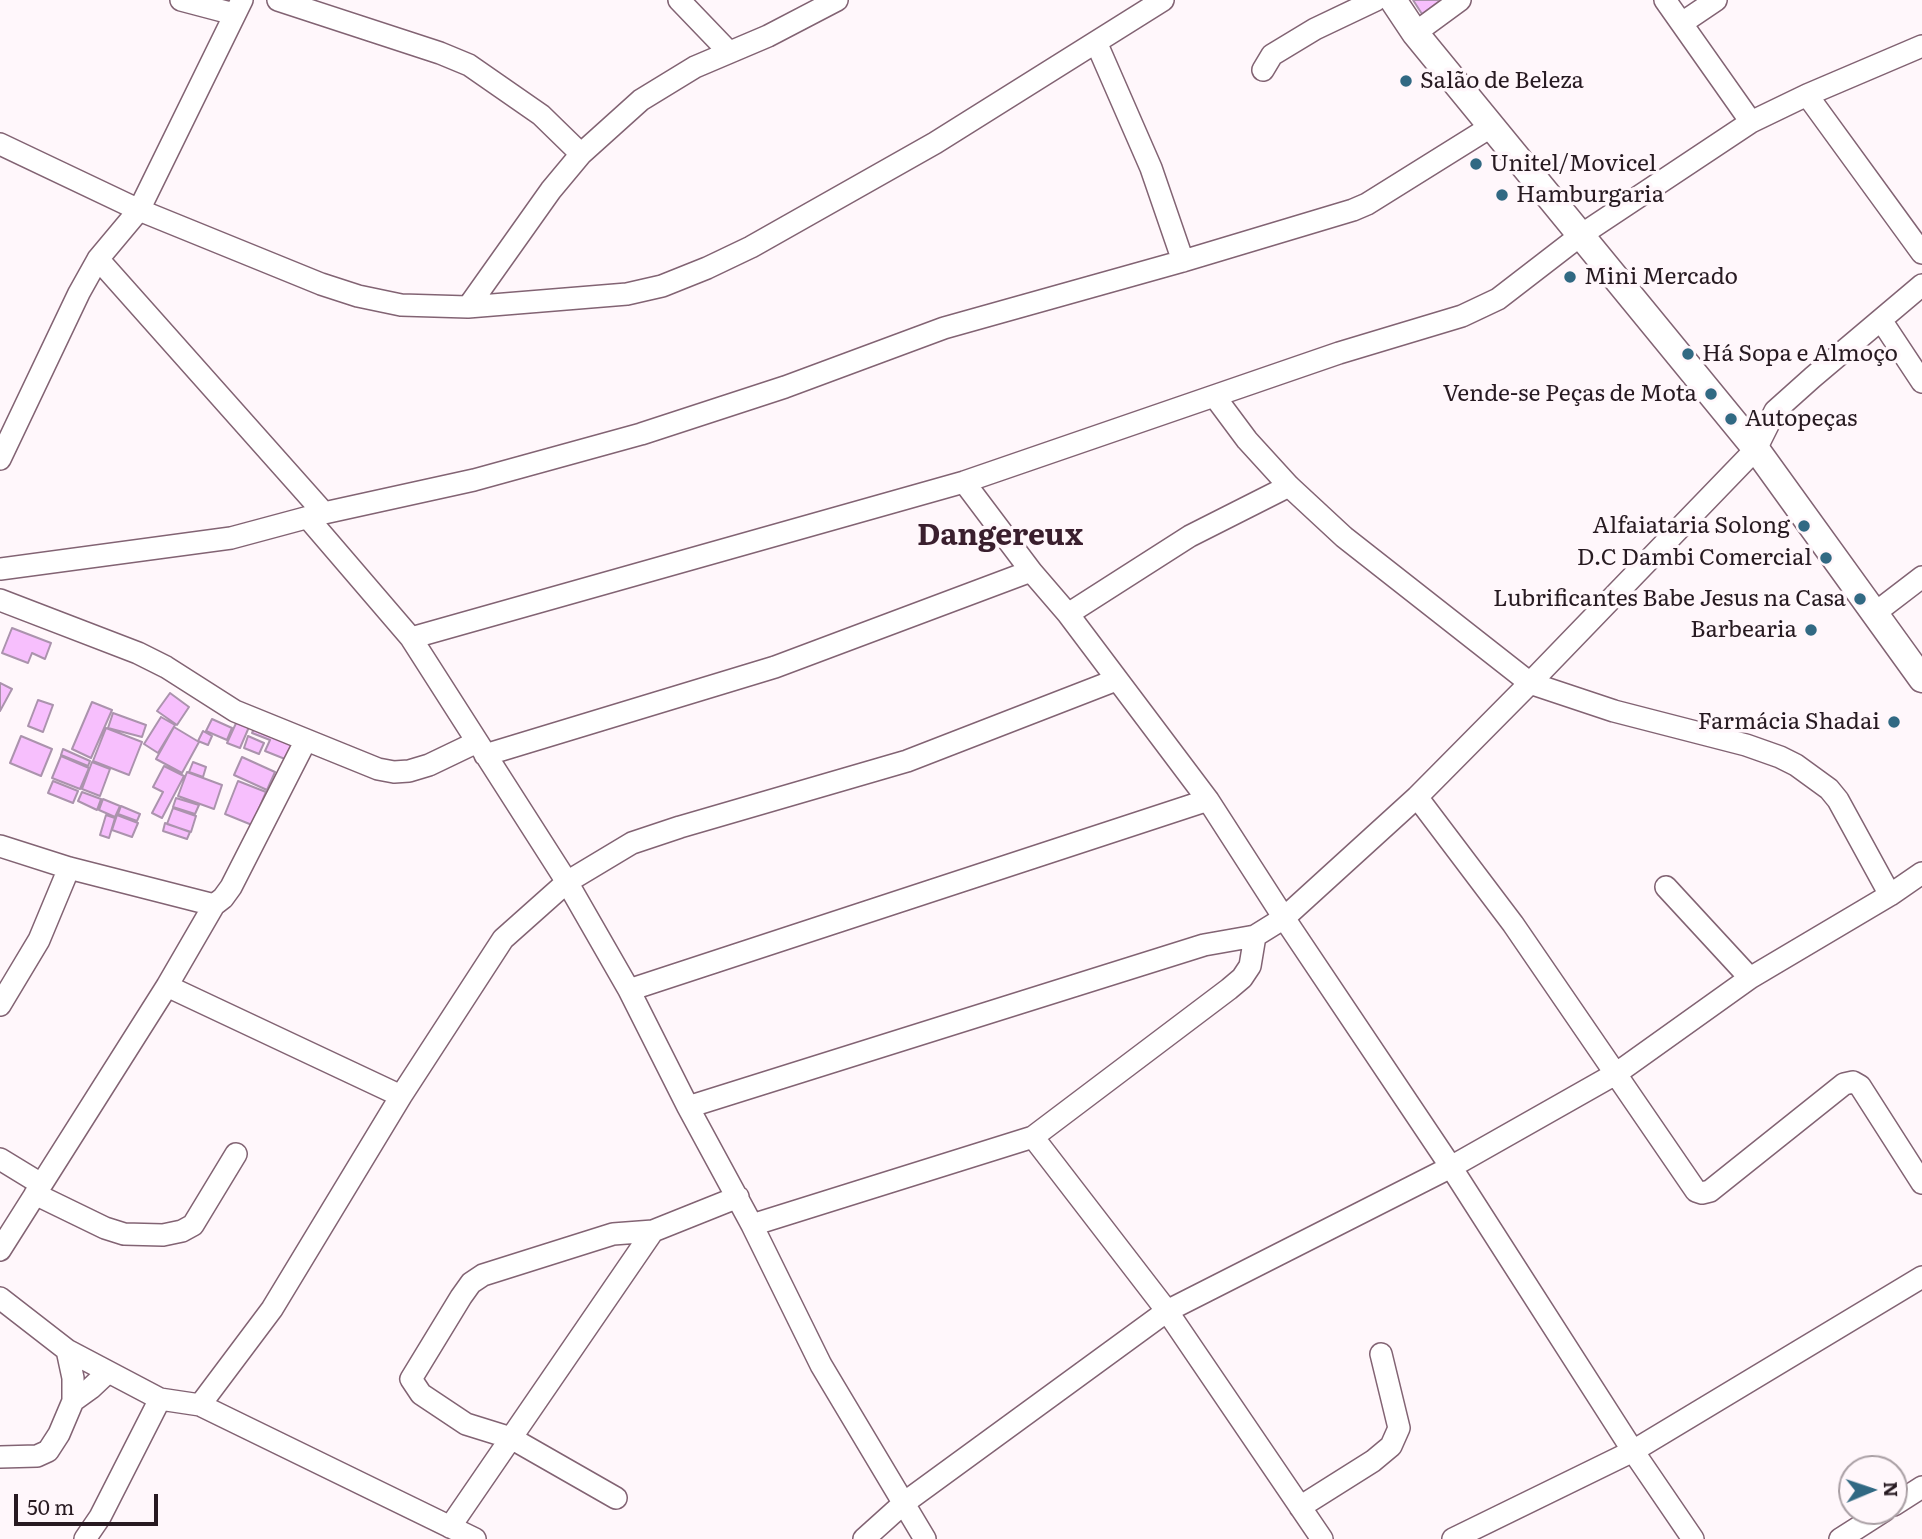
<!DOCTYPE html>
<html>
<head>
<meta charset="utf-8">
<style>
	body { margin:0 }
	#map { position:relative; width:1922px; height:1539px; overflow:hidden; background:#fff7fb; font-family:Literata,serif }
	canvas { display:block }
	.north { position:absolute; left:1838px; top:1455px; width:70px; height:70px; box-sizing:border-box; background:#fff7fb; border:2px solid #a99fa4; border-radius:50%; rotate:88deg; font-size:19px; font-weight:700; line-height:28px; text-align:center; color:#271a21 }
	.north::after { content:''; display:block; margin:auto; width:24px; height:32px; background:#316983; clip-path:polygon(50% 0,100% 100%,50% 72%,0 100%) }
	.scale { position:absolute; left:14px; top:1494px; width:144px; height:32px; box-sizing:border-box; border:4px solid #271a21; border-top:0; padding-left:9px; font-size:21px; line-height:24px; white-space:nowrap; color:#271a21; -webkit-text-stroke:5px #fff7fb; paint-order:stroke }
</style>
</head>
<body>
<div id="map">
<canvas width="1922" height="1539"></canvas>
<div class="north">N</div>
<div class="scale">50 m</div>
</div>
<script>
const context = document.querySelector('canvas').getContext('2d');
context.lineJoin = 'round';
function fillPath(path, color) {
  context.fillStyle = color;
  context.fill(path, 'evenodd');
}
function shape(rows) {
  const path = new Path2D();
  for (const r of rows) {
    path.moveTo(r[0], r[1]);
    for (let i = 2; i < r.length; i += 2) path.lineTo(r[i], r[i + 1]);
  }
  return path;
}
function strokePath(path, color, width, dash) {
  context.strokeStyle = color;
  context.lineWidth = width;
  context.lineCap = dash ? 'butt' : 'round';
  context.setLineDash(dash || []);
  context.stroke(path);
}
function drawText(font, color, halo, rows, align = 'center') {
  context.font = font + ' Literata,serif';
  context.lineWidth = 7;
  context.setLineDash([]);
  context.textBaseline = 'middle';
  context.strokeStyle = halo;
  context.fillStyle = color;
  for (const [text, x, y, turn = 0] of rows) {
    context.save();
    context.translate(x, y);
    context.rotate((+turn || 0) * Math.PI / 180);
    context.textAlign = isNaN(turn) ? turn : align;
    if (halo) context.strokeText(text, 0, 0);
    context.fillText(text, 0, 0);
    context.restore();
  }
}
const building = shape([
	[1413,0,1441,0,1422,14,1413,0],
	[12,628,51,643,45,659,32,653,28,663,2,653,12,628],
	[0,683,12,689,0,711,0,683],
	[170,693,189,707,177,725,157,711,170,693],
	[38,700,53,705,43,732,28,726,38,700],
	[92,702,112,710,91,758,72,749,92,702],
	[113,713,146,725,142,737,108,728,113,713],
	[161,717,175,725,158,753,144,744,161,717],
	[212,719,232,728,227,740,206,731,212,719],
	[237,721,249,727,240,748,227,743,237,721],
	[257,722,300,740,290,761,265,751,270,740,252,733,257,722],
	[174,727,199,742,182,773,156,759,174,727],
	[106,728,142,742,129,775,93,761,106,728],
	[203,731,212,736,208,745,198,741,203,731],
	[21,736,52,749,41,776,10,763,21,736],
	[248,736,264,743,259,754,244,748,248,736],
	[63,749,90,761,88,766,61,755,63,749],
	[61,756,89,768,80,789,52,778,61,756],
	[242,757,275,772,267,790,234,775,242,757],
	[92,762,110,769,100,796,82,789,92,762],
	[193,762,206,767,203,777,189,772,193,762],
	[164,766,184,776,162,818,152,813,163,792,153,787,164,766],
	[187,772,222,785,214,809,178,796,187,772],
	[53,781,78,791,73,803,48,793,53,781],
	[238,781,266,792,252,825,225,814,238,781],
	[82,792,101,799,97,810,78,801,82,792],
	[176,798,199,805,195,814,173,807,176,798],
	[103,799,120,806,115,817,99,810,103,799],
	[121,806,140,814,137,821,118,814,121,806],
	[173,808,196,816,191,832,167,824,173,808],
	[106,815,115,818,109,838,100,835,106,815],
	[117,815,138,823,132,837,112,830,117,815],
	[165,823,190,832,187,839,163,831,165,823]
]);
const minor = shape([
	[181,0,234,14],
	[278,0,440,53,469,65,541,115,581,154],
	[679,0,728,51],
	[1665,0,1751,122,1807,95,1922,46],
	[1682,23,1716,0],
	[1415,33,1460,0],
	[1096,42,1151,168,1183,261],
	[1263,70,1272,55,1315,29,1376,0],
	[1807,95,1922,253],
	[0,144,139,210,321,284,358,296,401,305,468,307,627,294,662,286,707,268,751,247,935,143,1163,0],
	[98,259,324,513],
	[468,307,551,190,581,154,641,100,695,67,768,36,837,0],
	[1881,320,1922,382],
	[1215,397,1247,440,1289,486,1344,537,1530,683,1614,711,1746,745,1780,757,1796,765,1829,789,1838,800,1890,895],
	[0,459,79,293,98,259,139,210,242,0],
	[964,482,1031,571,1068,614,1208,800,1284,918,1451,1167,1633,1451,1693,1539],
	[308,518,411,638,567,882,629,990,688,1107,752,1225,821,1365,925,1539],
	[0,569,231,538,324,513,474,480,641,434,785,387,944,328,1183,261,1353,210,1367,204,1492,126],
	[0,600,138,653,166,667,235,711,378,769,394,772,409,771,429,765,477,742],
	[1875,613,1922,577],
	[1068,614,1190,536,1289,486],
	[411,638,964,482,1339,353,1462,316,1498,299,1581,235,1751,122],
	[485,755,775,667,1031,571],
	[1417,797,1513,924,1696,1191,1702,1193,1710,1191,1844,1084,1853,1082,1860,1086,1922,1183],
	[0,846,69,868,214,905],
	[1666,887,1750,978],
	[167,986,401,1096],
	[629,990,1208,800],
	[0,1005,39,940,69,868],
	[688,1107,1204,945,1255,936],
	[1033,1137,1167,1311,1322,1539],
	[0,1159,41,1184],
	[35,1194,105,1228,124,1234,163,1235,182,1231,193,1225,236,1154],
	[752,1225,1033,1137,1229,989,1242,978,1250,966,1255,936,1284,918,1417,797,1530,683,1756,449,1775,411,1813,377,1922,285],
	[0,1250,167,986,214,905,223,898,231,887,306,740],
	[0,1298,67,1350,160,1399,200,1405,475,1539],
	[73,1401,91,1388,108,1372],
	[200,1405,272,1309,401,1096,503,939,567,882,632,843,680,827,907,761,1116,680],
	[0,1457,37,1456,48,1451,59,1434,73,1401,73,1378,67,1350],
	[616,1498,511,1438,466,1424,421,1394,411,1379,461,1297,471,1283,483,1275,613,1234,653,1231],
	[1894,1505,1922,1487],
	[1300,1507,1373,1461,1391,1446,1399,1428,1381,1354],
	[450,1527,653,1231,738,1197],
	[85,1539,100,1517,160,1399],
	[864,1539,904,1503,1167,1311,1451,1167,1617,1073,1750,978,1890,895,1922,873],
	[1453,1539,1633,1451,1922,1277],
	[1840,1539,1884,1511]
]);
const major = shape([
	[1393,0,1415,33,1756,449,1922,679]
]);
const markers = [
	[1406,81,7,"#316983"],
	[1476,164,7,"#316983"],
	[1502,195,7,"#316983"],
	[1570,277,7,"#316983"],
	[1688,354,7,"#316983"],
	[1711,394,7,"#316983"],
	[1731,419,7,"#316983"],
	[1804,526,7,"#316983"],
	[1826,558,7,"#316983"],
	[1860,599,7,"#316983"],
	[1811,630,7,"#316983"],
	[1894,722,7,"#316983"]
];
const poiNames = [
	["Salão de Beleza",1420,81],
	["Unitel/Movicel",1490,164],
	["Hamburgaria",1516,195],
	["Mini Mercado",1584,277],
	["Há Sopa e Almoço",1702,354],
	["Vende-se Peças de Mota",1697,394,"right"],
	["Autopeças",1745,419],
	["Alfaiataria Solong",1790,526,"right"],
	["D.C Dambi Comercial",1812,558,"right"],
	["Lubrificantes Babe Jesus na Casa",1846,599,"right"],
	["Barbearia",1797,630,"right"],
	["Farmácia Shadai",1880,722,"right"]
];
const districtNames = [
	["Dangereux",1000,536]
];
fillPath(building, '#f7bffd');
strokePath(building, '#ab93ad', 2);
strokePath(minor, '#826373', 24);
strokePath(major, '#826373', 29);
strokePath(minor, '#fff', 21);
strokePath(major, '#fff', 26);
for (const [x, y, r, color] of markers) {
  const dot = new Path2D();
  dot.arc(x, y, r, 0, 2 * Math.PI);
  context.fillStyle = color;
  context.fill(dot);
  strokePath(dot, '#fff7fb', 2.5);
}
drawText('23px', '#271a21', '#fff7fb', poiNames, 'left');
drawText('bold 30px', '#3a1f2e', '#fff7fb', districtNames);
</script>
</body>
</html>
